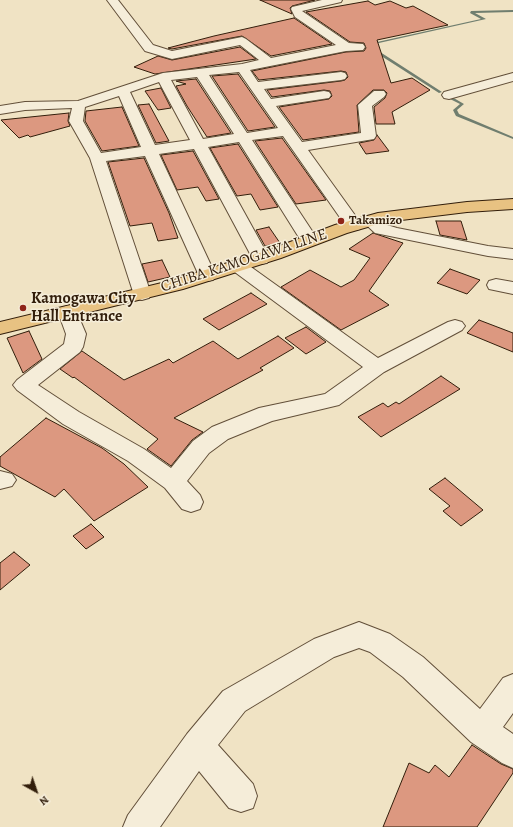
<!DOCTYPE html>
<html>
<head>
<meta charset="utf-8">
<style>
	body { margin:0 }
	#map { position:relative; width:513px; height:827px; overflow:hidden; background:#f0e3c4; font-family:Alegreya,serif }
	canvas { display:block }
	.north { position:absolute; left:16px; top:771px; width:40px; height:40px; -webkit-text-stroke:3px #f5edd9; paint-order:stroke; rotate:140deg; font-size:11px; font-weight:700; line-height:16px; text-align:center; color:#321e0b }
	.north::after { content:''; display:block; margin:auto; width:14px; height:18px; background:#321e0b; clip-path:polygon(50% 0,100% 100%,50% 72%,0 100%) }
</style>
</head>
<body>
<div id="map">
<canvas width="513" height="827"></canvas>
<div class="north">N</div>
</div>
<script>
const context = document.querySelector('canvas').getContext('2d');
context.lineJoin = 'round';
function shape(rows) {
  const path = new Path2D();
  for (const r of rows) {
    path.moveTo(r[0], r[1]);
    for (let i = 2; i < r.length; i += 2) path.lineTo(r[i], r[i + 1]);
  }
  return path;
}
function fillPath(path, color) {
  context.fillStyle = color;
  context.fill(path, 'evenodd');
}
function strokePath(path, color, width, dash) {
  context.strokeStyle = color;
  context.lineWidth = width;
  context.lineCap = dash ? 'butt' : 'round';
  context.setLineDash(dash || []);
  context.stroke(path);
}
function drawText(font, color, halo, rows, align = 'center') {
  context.font = font + ' Alegreya,serif';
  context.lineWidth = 3;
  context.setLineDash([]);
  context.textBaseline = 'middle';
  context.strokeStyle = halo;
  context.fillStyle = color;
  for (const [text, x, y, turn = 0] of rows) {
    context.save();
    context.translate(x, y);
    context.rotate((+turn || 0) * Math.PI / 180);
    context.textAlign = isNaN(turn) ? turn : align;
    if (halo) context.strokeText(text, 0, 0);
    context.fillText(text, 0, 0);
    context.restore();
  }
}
const stream = shape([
	[513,10,513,12,475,13,486,19,370,45,368,44,481,19,470,13,471,11,513,10],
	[375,50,377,50,442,92,439,93,375,52,375,50],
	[450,97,452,97,464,104,457,110,459,114,513,137,513,139,456,116,453,110,460,104,450,99,450,97]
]);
const building = shape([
	[260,0,315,0,292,6,290,8,292,14,260,0],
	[368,1,375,5,390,1,406,8,413,6,448,25,377,40,391,83,412,78,430,90,392,112,395,124,376,124,374,107,385,98,387,93,384,90,373,90,357,105,359,132,303,140,279,107,329,99,332,96,330,91,324,90,272,97,267,90,341,81,345,80,348,77,346,72,341,71,259,80,252,71,346,52,364,51,366,48,364,43,350,42,306,12,368,1],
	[294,18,332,44,271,56,242,36,172,49,168,48,214,36,294,18],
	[240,47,256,59,155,74,134,67,158,56,172,60,240,47],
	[238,74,275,127,248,131,212,76,238,74],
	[196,79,231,133,207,137,187,106,176,86,186,84,176,81,196,79],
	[161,88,171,108,158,110,145,91,161,88],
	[149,104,169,141,156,143,138,105,149,104],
	[122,107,139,146,102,151,85,121,86,111,122,107],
	[69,113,68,121,70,126,30,137,28,135,19,138,1,120,69,113],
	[377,135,389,151,366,154,359,143,374,140,377,135],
	[282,138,326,200,296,204,255,141,282,138],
	[238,144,278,207,260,210,251,194,237,196,210,148,238,144],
	[193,151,219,199,206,201,198,187,177,190,161,155,193,151],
	[144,158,169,213,178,238,158,241,152,223,130,226,108,162,144,158],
	[436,221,461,221,467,240,440,235,436,221],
	[269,227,280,243,265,246,256,230,269,227],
	[373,233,403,243,369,291,389,305,341,330,281,287,310,270,341,287,354,280,370,258,349,249,373,233],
	[162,260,170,277,148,282,142,264,162,260],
	[450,269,480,280,467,294,437,283,450,269],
	[251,293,267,304,219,330,203,319,251,293],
	[479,320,513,333,513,352,467,333,479,320],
	[306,327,326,342,306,354,285,338,306,327],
	[29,331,42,359,23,373,7,338,29,331],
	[278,336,294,348,260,368,263,370,174,418,203,432,192,440,171,466,147,449,158,439,74,377,73,378,60,369,82,351,124,380,169,359,173,363,213,341,238,359,278,336],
	[441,376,460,389,381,437,358,417,383,403,388,407,396,402,399,404,441,376],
	[46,418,102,448,124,464,148,487,94,521,64,489,55,497,0,466,0,457,46,418],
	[445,478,483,510,461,526,443,511,450,506,429,489,445,478],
	[91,524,104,537,86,549,73,536,91,524],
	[14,552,30,565,0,590,0,563,14,552],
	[472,745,501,764,513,769,513,773,477,827,383,827,409,763,429,773,435,765,449,777,472,745]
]);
const minor = shape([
	[107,0,118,0,153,45,172,51,242,37,246,39,271,58,336,45,295,17,291,9,292,7,322,0,342,0,341,2,302,11,349,43,363,44,365,47,363,50,346,51,250,70,258,82,341,72,345,73,347,76,345,79,341,80,264,89,271,99,324,91,329,92,331,95,329,98,276,106,302,142,361,133,358,105,374,91,384,91,386,94,384,97,372,106,376,136,374,139,308,150,362,225,360,229,354,230,348,229,283,136,252,140,318,240,315,244,309,245,303,244,239,142,208,147,270,259,267,263,261,264,255,263,194,149,159,154,216,276,213,280,207,281,201,280,145,156,106,161,151,294,149,298,142,300,135,298,90,158,69,121,72,108,25,110,0,114,0,106,25,102,78,101,163,73,242,64,259,60,240,45,172,59,145,51,107,0],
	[239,72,278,128,247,133,209,75,239,72],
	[197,77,234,134,203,139,171,80,197,77],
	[159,82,190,140,155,145,130,92,159,82],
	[119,96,141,147,101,153,83,121,85,107,119,96],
	[513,73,513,81,449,99,444,98,442,95,444,92,513,73],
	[370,216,376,217,387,225,397,228,488,246,513,249,513,259,488,256,375,233,362,221,364,217,370,216],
	[238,261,244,262,378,358,448,322,455,320,462,322,465,326,462,330,384,372,339,405,272,421,228,439,209,453,187,481,200,495,203,502,200,509,191,512,182,509,165,488,128,461,63,424,17,390,13,385,17,380,64,344,66,334,58,312,61,308,68,306,75,308,86,334,83,347,80,352,38,385,79,412,144,449,171,468,193,441,212,427,259,408,325,394,363,367,232,270,229,266,232,262,238,261],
	[496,279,513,282,513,294,489,289,487,285,489,281,496,279],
	[0,471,12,474,16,480,12,486,0,489,0,471],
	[359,622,390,634,423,657,480,709,503,678,513,674,513,713,503,727,513,734,513,768,502,763,471,742,403,677,370,652,359,648,334,657,245,711,218,745,253,784,257,796,253,808,241,812,229,808,199,771,160,827,123,827,128,815,187,734,223,691,314,639,359,622]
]);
const major = shape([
	[513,199,513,209,467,212,385,222,347,233,281,258,183,289,0,334,0,322,170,281,269,250,335,225,378,213,467,202,513,199]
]);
const markers = [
	[341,221,4,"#8f2418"],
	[23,308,4,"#8f2418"]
];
const farPoinames = [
	["Takamizo",349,221]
];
const streetNames = [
	["CHIBA KAMOGAWA LINE",244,261,-18]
];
const poiNames = [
	["Kamogawa City",31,299],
	["Hall Entrance",31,317]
];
fillPath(stream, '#707e6f');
fillPath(building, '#dc9880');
strokePath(building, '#321e0b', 1);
strokePath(minor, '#624f39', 2);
strokePath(major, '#321e0b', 2);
fillPath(minor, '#f5edd9');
fillPath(major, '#e8c282');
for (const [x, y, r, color] of markers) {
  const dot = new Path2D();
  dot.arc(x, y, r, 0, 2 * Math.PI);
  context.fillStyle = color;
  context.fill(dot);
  strokePath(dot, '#f5edd9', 1.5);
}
drawText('bold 13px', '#321e0b', '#f5edd9', farPoinames, 'left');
drawText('16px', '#321e0b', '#f5edd9', streetNames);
drawText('bold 16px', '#321e0b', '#f5edd9', poiNames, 'left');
</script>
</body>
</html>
